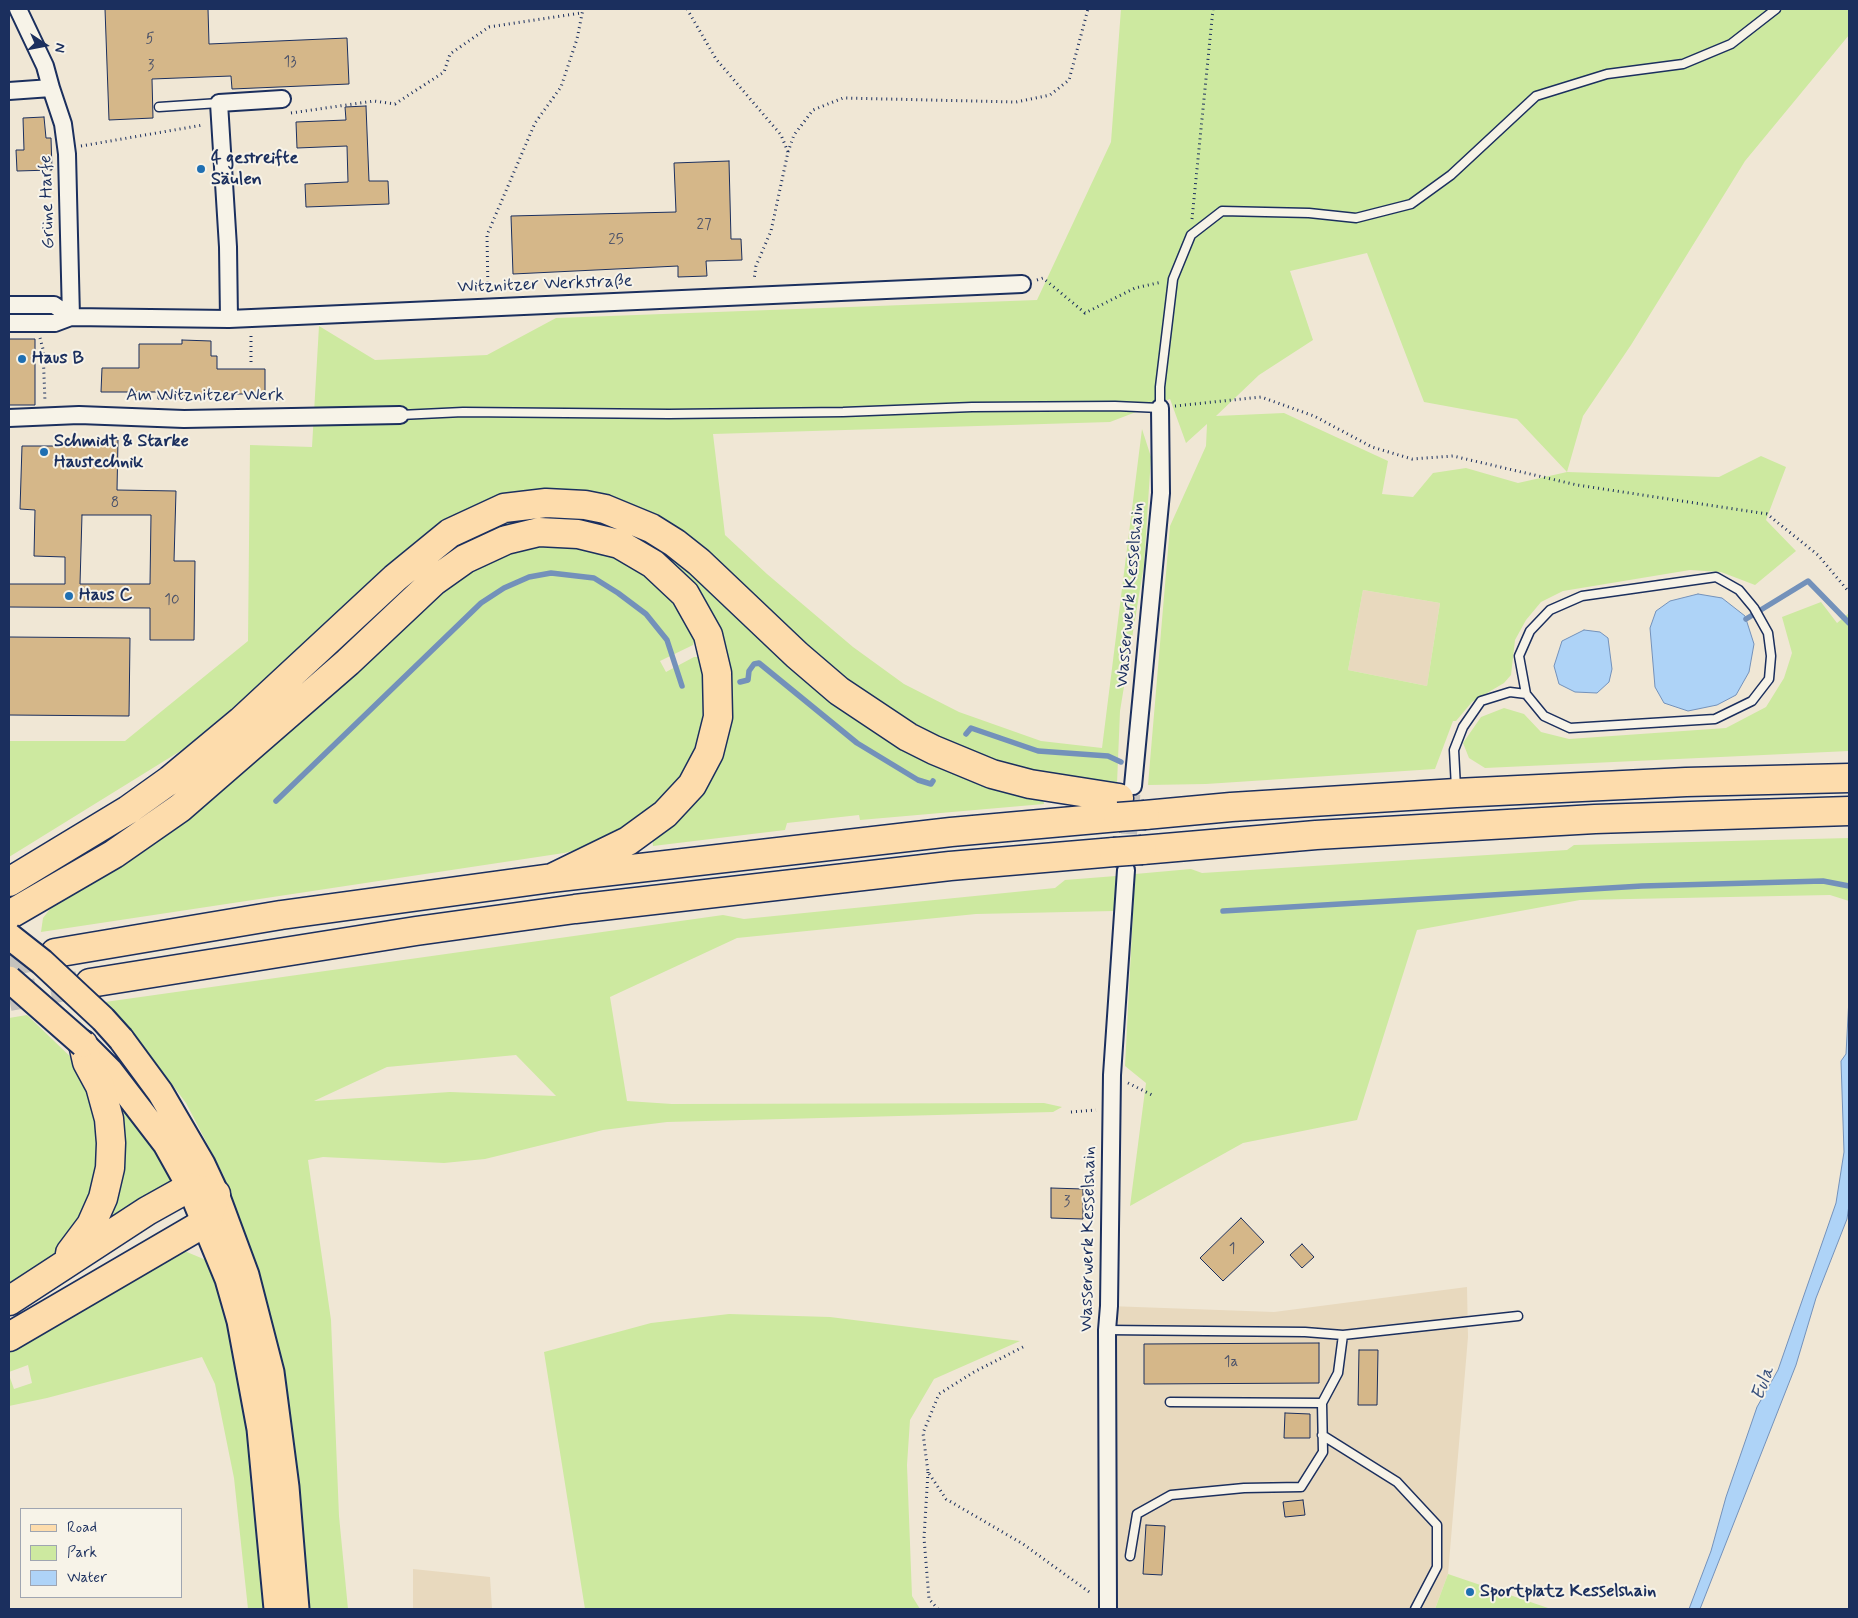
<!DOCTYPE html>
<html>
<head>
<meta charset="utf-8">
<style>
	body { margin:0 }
	#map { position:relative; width:1858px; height:1618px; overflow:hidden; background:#f0e7d5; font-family:Mynerve,sans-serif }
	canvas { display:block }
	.frame { position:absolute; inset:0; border:10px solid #1b2f5e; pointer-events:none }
	.legend { position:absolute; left:20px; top:1508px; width:162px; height:90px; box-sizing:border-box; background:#f7f3e8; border:1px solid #9fa5b1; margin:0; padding:6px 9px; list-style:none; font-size:15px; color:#1b2f5e }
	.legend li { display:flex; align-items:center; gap:10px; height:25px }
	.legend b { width:25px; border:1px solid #9fa5b1 }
	.north { position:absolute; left:20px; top:20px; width:50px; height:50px; -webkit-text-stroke:4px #f7f3e8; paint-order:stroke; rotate:101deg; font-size:14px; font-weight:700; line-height:20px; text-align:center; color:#1b2f5e }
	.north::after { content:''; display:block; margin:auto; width:18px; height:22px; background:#1b2f5e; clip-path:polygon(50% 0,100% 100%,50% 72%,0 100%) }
</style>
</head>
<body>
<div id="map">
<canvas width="1858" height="1618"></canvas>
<div class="frame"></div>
<ul class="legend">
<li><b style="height:6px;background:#fddcac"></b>Road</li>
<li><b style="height:14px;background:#cde9a0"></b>Park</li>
<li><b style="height:14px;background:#aed3f7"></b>Water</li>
</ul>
<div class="north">N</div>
</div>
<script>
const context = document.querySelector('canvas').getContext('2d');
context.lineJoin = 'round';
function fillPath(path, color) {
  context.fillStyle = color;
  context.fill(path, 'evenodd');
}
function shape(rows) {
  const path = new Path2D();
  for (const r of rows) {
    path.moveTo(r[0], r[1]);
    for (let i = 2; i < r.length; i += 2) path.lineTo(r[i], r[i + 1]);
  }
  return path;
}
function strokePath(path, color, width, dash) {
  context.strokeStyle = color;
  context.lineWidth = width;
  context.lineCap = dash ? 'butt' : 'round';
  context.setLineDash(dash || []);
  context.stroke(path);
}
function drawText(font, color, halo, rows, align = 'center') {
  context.font = font + ' Mynerve,sans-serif';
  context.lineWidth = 4;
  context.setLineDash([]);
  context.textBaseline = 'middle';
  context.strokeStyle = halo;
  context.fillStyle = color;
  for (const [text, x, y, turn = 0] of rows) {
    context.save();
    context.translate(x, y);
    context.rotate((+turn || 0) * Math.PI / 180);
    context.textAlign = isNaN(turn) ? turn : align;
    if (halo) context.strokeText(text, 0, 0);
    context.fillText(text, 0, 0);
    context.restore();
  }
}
const built = shape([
	[1363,590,1440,603,1427,686,1348,670],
	[1467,1287,1468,1337,1448,1574,1435,1609,1116,1609,1117,1349,1109,1306,1274,1312],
	[413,1569,490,1577,492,1609,413,1609]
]);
const green = shape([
	[1121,9,1849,9,1849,35,1745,161,1631,345,1583,416,1567,472,1719,477,1761,456,1786,467,1766,520,1796,551,1755,585,1721,572,1690,570,1563,591,1541,602,1526,620,1515,640,1511,675,1504,683,1472,702,1456,721,1453,721,1435,769,1206,784,1148,785,1170,526,1206,446,1207,424,1186,443,1170,399,1110,422,713,434,725,535,767,574,853,647,904,684,959,712,1041,741,1102,748,1142,429,1151,457,1144,565,1120,711,1117,784,1019,769,965,751,914,727,865,698,593,494,561,489,531,490,498,498,458,513,424,535,246,697,182,750,9,857,9,741,125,741,248,641,250,445,312,447,319,326,375,360,487,355,556,318,1037,300,1111,142],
	[1367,253,1424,402,1517,419,1567,472,1518,483,1466,468,1433,473,1413,497,1382,494,1388,461,1284,413,1216,416,1259,375,1313,340,1290,271],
	[1363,590,1440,603,1427,686,1348,670],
	[534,514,594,517,660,543,806,676,1043,796,1044,804,860,820,859,815,787,823,785,830,653,846,652,836,726,720,676,569,516,529,170,802,171,794,446,549,499,521],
	[537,543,566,543,614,554,664,586,696,635,693,645,660,661,666,672,694,657,704,657,705,733,675,794,601,844,564,853,41,932,43,918,54,904,425,603,472,566],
	[1821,602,1837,623,1849,613,1849,751,1485,768,1469,758,1463,743,1481,717,1504,708,1524,714,1541,732,1569,739,1726,728,1766,707,1784,678,1792,653,1782,617],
	[1849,838,1849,901,1830,895,1580,900,1417,930,1357,1120,1243,1143,1130,1206,1146,1083,1125,1066,1135,874,1191,869,1202,873,1567,850,1574,845],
	[1116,876,1114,911,976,914,737,938,610,997,627,1101,672,1104,1044,1103,1062,1107,1053,1112,667,1122,603,1130,485,1159,444,1163,323,1157,308,1160,331,1320,339,1516,348,1609,305,1609,251,1258,223,1174,186,1103,136,1036,105,1002,723,915,744,919,1055,888,1065,880],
	[516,1055,556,1096,450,1092,314,1101,387,1067],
	[27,1015,77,1063,92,1087,102,1146,92,1199,59,1254,9,1289,9,1018],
	[110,1084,176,1180,103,1224],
	[182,1250,206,1260,222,1284,250,1409,270,1609,248,1609,234,1478,215,1384,202,1357,47,1398,9,1406,9,1375,14,1389,32,1383,28,1365,9,1372,9,1350],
	[729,1314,830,1317,1020,1341,934,1379,910,1420,907,1465,912,1596,920,1609,585,1609,544,1352,651,1323],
	[1448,1574,1551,1609,1435,1609]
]);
const water = shape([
	[1698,594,1722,598,1745,616,1754,644,1749,672,1736,695,1717,705,1688,711,1664,703,1655,687,1650,628,1656,611,1670,601,1698,594],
	[1584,630,1600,632,1608,638,1612,669,1609,682,1597,693,1575,692,1559,684,1554,666,1562,641,1584,630],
	[1849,998,1849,1205,1847,1219,1816,1298,1796,1365,1700,1609,1689,1609,1711,1551,1726,1497,1757,1407,1778,1370,1836,1203,1844,1152,1841,1061,1846,1054,1849,998]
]);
const stream = shape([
	[1746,619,1808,581,1849,623],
	[740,682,748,680,749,671,754,664,759,663,857,743,918,780,931,784,933,781],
	[966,734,971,728,1038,751,1108,756,1121,762],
	[276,801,481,603,504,588,529,577,551,573,594,578,618,593,646,614,667,640,682,686],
	[1223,911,1642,886,1823,881,1849,886]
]);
const building = shape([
	[105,9,208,9,209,44,347,38,349,84,232,89,231,76,152,79,153,118,109,120,105,9],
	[366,106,369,181,388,181,389,204,306,207,305,184,348,182,347,146,297,148,296,122,346,120,345,107,366,106],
	[44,117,46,138,51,138,52,170,17,171,16,150,24,150,23,118,44,117],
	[729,161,731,239,741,239,742,260,706,261,707,276,678,277,678,266,513,274,511,216,676,212,674,163,729,161],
	[9,339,35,339,35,405,9,405,9,339],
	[182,340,211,341,211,356,217,356,217,369,265,369,265,394,185,394,185,399,158,399,158,392,101,392,102,368,139,368,139,344,182,344,182,340],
	[66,439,118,440,117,490,176,491,174,561,195,561,194,640,150,640,150,608,9,607,9,584,65,584,65,557,34,556,35,510,20,509,22,446,66,446,66,439],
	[82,515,151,515,150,584,80,584,82,515],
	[9,637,130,638,129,716,9,715,9,637],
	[1051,1188,1083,1189,1083,1219,1051,1218,1051,1188],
	[1241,1218,1264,1242,1223,1281,1200,1258,1241,1218],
	[1302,1244,1314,1257,1302,1268,1290,1255,1302,1244],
	[1319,1343,1319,1383,1144,1384,1144,1344,1319,1343],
	[1359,1350,1378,1350,1377,1405,1358,1405,1359,1350],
	[1285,1413,1310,1414,1310,1438,1284,1438,1285,1413],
	[1303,1500,1305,1515,1285,1517,1283,1502,1303,1500],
	[1146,1525,1165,1526,1162,1575,1143,1574,1146,1525]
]);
const minorTunnel = shape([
	[1127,858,1133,786]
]);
const motorwayTunnel = shape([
	[9,962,55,953],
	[9,997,89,983]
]);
const path = shape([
	[687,9,716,59,781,135,788,152,771,231,756,266,754,280],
	[291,113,374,101,395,104,444,72,450,54,489,27,581,13],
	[81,146,203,125],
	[788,152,794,135,813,110,843,98,1016,102,1050,95,1069,80,1088,9],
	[1192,219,1213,9],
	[1037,280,1043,278,1085,313,1135,288,1162,282],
	[488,292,487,235,535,123,561,87,577,39,583,9],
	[40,338,43,349,45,402],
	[251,362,251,334],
	[1175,406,1261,397,1314,416,1372,447,1412,459,1453,456,1577,485,1767,514,1818,555,1849,592],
	[1128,1083,1154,1096],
	[1071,1112,1096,1110],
	[1023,1347,974,1372,939,1394,923,1433,928,1472,946,1499,1023,1544,1092,1594],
	[928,1472,924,1538,929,1599,938,1609]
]);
const service = shape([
	[159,107,219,103],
	[400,415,463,412,669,414,843,412,972,407,1115,406,1160,408,1160,387,1173,279,1191,235,1222,211,1309,213,1356,218,1411,204,1451,175,1536,96,1607,74,1683,64,1731,44,1776,9],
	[1456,788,1454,750,1463,727,1481,701,1510,692,1526,694,1544,716,1570,728,1715,719,1752,701,1769,679,1771,656,1768,633,1754,608,1739,590,1716,577,1582,596,1550,610,1530,631,1519,656,1526,694],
	[1107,1330,1305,1332,1343,1335,1518,1316],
	[1170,1402,1322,1403,1338,1373,1343,1335],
	[1322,1435,1397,1482,1437,1525,1437,1567,1415,1609],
	[1130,1556,1137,1514,1171,1495,1244,1488,1301,1487,1323,1452,1322,1403]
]);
const minor = shape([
	[18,9,45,66,51,88],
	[9,91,51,88,63,124,67,154,71,317],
	[9,305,54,305,71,317],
	[229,319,228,247,219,103,282,99],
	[9,323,55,323,71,317,229,319,1022,284],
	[9,418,79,415,184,419,400,415],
	[1133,786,1161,493,1160,408],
	[1108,1609,1107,1330,1109,1306,1112,1075,1126,870]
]);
const primary = shape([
	[121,1039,160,1092,202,1164,216,1194,246,1275,271,1372,286,1487,296,1609],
	[83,1044,110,1071,166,1144,190,1187,228,1279,240,1321,260,1429,277,1609]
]);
const motorway = shape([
	[1145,815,1231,807,1456,793,1686,782,1849,778],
	[1142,850,1316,835,1595,819,1849,811],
	[9,882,128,810,170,780,241,721,395,578,450,533,504,508,546,503,585,505,605,509,651,528,675,543,699,562,797,655,839,691,908,737,934,750,992,774,1030,784,1119,798],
	[9,915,114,854,180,808,348,662,434,581,465,559,506,540,539,532,578,534,619,544,653,564,685,594,708,635,717,673,718,717,709,753,692,785,665,814,628,841,552,878],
	[55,953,281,915,552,878,951,832,1118,817],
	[90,983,416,931,575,909,950,866,1114,852],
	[70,1253,91,1225,103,1198,110,1168,111,1143,109,1119,100,1086,87,1062,83,1044],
	[9,1301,147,1211,190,1187,216,1194,206,1222,9,1337]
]);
const primaryBridge = shape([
	[9,936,42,962,103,1019,121,1039],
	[9,979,83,1044]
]);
const motorwayBridge = shape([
	[1118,817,1145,815],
	[1114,852,1142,850]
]);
const markers = [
	[201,169,5,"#1f6fb2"],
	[22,359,5,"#1f6fb2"],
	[44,452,5,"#1f6fb2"],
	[69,596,5,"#1f6fb2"],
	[1470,1592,5,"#1f6fb2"]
];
const numberNames = [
	["5",150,40],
	["13",290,63],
	["3",151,67],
	["27",704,226],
	["25",616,241],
	["8",115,504],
	["10",172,601],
	["3",1067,1203],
	["1",1232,1250],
	["1a",1231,1363]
];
const poiNames = [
	["4 gestreifte",211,159],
	["Säulen",211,180],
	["Haus B",32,359],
	["Schmidt & Starke",54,442],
	["Haustechnik",54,463],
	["Haus C",79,596],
	["Sportplatz Kesselshain",1480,1592]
];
const streetNames = [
	["Grüne Harfe",48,202,-92],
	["Witznitzer Werkstraße",545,285,-2],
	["Am Witznitzer Werk",205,396],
	["Wasserwerk Kesselshain",1131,595,-85],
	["Wasserwerk Kesselshain",1089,1239,-89]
];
const waterNames = [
	["Eula",1764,1384,-69]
];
fillPath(built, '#e8d9be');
fillPath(green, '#cde9a0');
fillPath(water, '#aed3f7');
strokePath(water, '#7391ba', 1);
strokePath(stream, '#7391ba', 5.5);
fillPath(building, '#d5b789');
strokePath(building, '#1b2f5e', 1);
strokePath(minorTunnel, '#c5c2bd', 16, [16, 8]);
strokePath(motorwayTunnel, '#c5c2bd', 28, [28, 14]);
strokePath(service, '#1b2f5e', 11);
strokePath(minor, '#1b2f5e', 20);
strokePath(primary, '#1b2f5e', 29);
strokePath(motorway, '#1b2f5e', 31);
strokePath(path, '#1b2f5e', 3, [1, 4]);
strokePath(service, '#f7f3e8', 8);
strokePath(minor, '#f7f3e8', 16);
strokePath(primary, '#fddcac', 25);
strokePath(motorway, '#fddcac', 28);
strokePath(primaryBridge, '#1b2f5e', 29, []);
strokePath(motorwayBridge, '#1b2f5e', 31, []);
strokePath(primaryBridge, '#fddcac', 25);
strokePath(motorwayBridge, '#fddcac', 28);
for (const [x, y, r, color] of markers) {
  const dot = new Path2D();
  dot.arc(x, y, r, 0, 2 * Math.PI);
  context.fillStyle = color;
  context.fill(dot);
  strokePath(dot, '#f7f3e8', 2);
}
drawText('15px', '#4a5169', null, numberNames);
drawText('bold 18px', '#1b2f5e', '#f7f3e8', poiNames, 'left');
drawText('18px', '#1b2f5e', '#f7f3e8', streetNames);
drawText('italic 19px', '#38507d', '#f7f3e8', waterNames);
</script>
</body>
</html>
